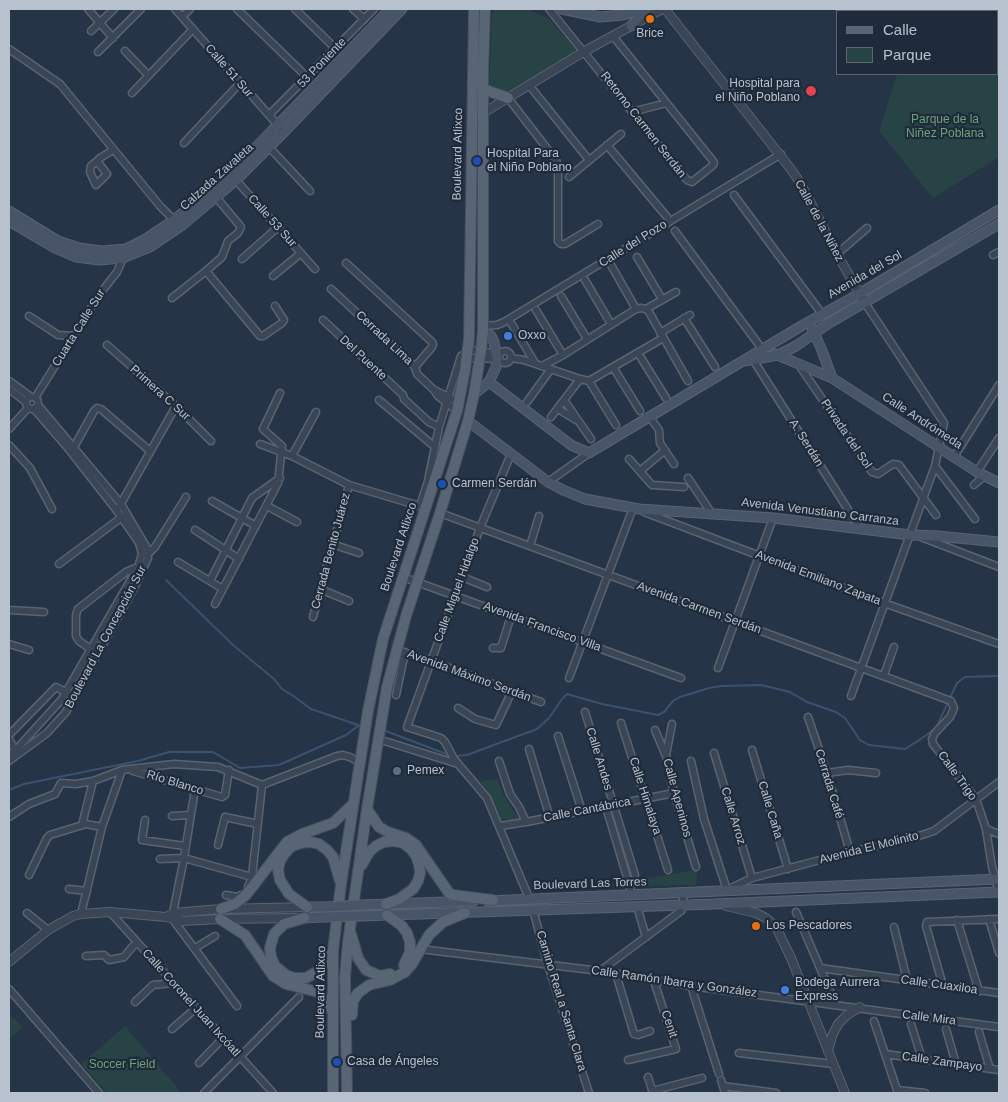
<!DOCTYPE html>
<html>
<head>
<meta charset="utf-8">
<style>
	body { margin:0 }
	#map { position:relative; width:1008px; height:1102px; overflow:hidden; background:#253446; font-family:Helvetica,sans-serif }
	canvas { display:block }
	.frame { position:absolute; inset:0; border:10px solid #b8c1ce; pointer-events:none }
	.legend { position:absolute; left:836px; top:10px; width:162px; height:65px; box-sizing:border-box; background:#1f2b3a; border:1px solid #5c6775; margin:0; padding:6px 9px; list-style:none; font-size:15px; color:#b8c1ce }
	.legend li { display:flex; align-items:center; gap:10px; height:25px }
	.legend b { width:25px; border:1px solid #5c6775 }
</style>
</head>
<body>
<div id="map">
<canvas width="1008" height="1102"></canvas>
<div class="frame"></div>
<ul class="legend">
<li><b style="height:6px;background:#586575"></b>Calle</li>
<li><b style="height:14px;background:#284346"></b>Parque</li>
</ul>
</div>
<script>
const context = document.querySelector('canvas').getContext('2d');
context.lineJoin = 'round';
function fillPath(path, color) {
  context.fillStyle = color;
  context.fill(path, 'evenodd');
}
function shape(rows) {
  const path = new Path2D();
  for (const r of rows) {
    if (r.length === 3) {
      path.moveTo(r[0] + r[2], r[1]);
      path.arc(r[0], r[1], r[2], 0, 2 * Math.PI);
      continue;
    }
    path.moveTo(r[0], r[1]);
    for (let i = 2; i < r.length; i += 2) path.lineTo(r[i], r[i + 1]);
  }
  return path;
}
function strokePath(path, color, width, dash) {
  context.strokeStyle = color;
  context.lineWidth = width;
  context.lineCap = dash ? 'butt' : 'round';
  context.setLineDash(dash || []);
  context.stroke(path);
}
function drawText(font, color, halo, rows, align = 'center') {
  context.font = font + ' Helvetica,sans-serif';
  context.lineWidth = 4.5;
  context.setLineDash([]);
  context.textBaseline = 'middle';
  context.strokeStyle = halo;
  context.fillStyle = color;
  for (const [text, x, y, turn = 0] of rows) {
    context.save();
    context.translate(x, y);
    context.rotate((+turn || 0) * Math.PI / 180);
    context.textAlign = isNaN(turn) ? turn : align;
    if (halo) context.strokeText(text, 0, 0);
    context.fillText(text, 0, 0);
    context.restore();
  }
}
const green = shape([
	[495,9,527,9,548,18,578,52,513,91,500,92,489,88,492,12],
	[844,9,999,9,999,157,933,198,879,131,897,74,997,74,997,11,844,11],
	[498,779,503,794,519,819,502,820,489,792,480,781],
	[697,870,696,885,644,886,642,879],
	[9,1014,23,1027,9,1039],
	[125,1026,180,1091,179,1093,107,1093,81,1064]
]);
const stream = shape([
	[166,580,233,645,274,679,282,689,292,695,311,709,361,726],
	[383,730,449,755],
	[456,756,467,755,537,729,549,718,562,699,567,694,602,704,658,715,664,712,673,701,680,697,709,688,721,686,761,685,790,692,807,702,836,712,845,718,860,740,869,745,905,749,918,741,936,728,957,683,965,677,999,676],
	[9,790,24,784,138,761,169,752,213,752,240,768,279,765,346,735,358,726]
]);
const minor = shape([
	[88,9,113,38],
	[175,9,284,132],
	[237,9,308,78],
	[295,9,336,49],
	[353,9,364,19],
	[549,9,687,180,692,182,712,166,714,163,713,161,613,36],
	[182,17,190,9],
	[91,31,114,9],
	[9,49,60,84,160,206,174,220],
	[125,51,148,75],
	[98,52,141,9],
	[529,85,589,160],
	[132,93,193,29],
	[508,98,556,160,558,167,558,241,561,244,565,244,598,224],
	[632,112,666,103],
	[269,115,374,9],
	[184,143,240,83],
	[607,145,667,217],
	[269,147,310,191],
	[97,161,107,174,96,185,90,172,91,166,97,161,100,158,113,150],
	[569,177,621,134],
	[234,178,315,269],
	[734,195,822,314],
	[216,197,241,227,238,233,228,241,222,257,206,271,260,336,263,336,282,323,284,320,275,306],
	[675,231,762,349],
	[837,254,867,228],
	[993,255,999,252],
	[637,257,662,299],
	[242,259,278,227],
	[346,263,432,342,433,344,432,347,415,367],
	[611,265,636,309],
	[273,276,301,253],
	[585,280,611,324],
	[331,289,415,367,417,374,434,390,438,396,457,411],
	[561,296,587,339],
	[172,298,206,271],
	[646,309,676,292],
	[536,310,563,355],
	[29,316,58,335,74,336],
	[684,318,715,367],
	[323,320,403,395,404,399,429,422,439,427],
	[511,323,535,363],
	[483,326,497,325,504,322,781,154],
	[660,333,690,315],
	[107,345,176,406,211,441],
	[505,357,6],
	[638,353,666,398],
	[467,354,471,358,499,359],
	[511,358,524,360,580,379,589,381],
	[752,358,861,530],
	[799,365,872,472,878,474,893,464,899,465,936,515],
	[542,366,563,355,636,309,641,308,646,309,649,312,688,381],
	[613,367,640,411],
	[9,381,31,397],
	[589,381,663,338],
	[589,381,616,425],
	[9,389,26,402],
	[434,390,452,399],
	[32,403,6],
	[35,398,99,295,117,272,123,258],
	[379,400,435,447],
	[564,400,591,439],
	[527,402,551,369],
	[558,409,576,420],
	[649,416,659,430,660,443,674,464],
	[551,417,580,379],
	[9,429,28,408],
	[260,444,292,456,349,485,423,507],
	[9,445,30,468,52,509],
	[74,447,94,411,97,408,101,409,150,451],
	[511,454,480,528,407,727,441,738,445,742,454,759,487,798,529,898],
	[292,456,316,412],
	[954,457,999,385],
	[629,459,652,485,684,487],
	[935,466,975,519],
	[640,471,664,451],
	[977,472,999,438],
	[688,478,712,514],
	[548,482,589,453],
	[974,485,984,476],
	[212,501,256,526],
	[267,506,297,522],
	[420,506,428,481,439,427,461,356,472,350,499,354],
	[119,507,176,406],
	[644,512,884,603,999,644],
	[440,513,951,701,954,708,950,717,935,733,932,739,933,744,976,799,986,829,992,867,999,892],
	[195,530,239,559],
	[921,537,999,567],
	[332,544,359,553],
	[530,546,539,516],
	[145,554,148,554,155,547,186,497],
	[178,562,223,589],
	[59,564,122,517],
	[403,577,681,678],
	[462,577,487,587],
	[210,581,252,498,280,478],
	[320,589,349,601],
	[215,604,278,483,282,446,263,429,280,393],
	[9,610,44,612],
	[313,617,349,485],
	[9,644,29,650],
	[493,648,501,648,511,616],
	[397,650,431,661,541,702],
	[98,654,79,641,76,636,76,615,78,609,126,572,138,567],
	[718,668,773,518],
	[884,675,894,647],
	[569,678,633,508],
	[396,695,405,652],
	[851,696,935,466,944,423,865,303],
	[458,708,475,719,496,725,512,691],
	[585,712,635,875],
	[808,717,827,773,850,852],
	[621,723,668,870],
	[655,730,666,756,674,793,696,867],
	[9,735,56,687,75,697],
	[558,736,582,811],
	[9,739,17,754],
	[378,739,458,764],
	[529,749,550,818],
	[752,750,788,869],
	[714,753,752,878],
	[9,754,15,751,62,699,138,567,142,554,139,543,117,511,67,447,34,409],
	[666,755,672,724],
	[9,761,47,733,66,712,135,586,148,558,148,554,147,548,121,504,38,405],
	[499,761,510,794,519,807,526,822],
	[691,761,704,819,727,890,752,878,850,852,909,839,934,831,999,782],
	[133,771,222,797,225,795,229,770],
	[827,773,848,770,876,773],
	[195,789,184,858,173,913,174,921,237,1006],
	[606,807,632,894],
	[172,816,190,815],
	[9,817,29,804,55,794,61,783,76,784,93,781,122,770,174,764,218,767,262,785,337,756,343,755,350,757,360,763],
	[145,820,142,840,185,846],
	[82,825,93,781],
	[500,826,526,822,674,793],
	[986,829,999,834],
	[218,845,225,817,258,824],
	[160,859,184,858,252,877],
	[29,875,47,838,50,835,86,824,102,827],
	[248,887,252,877,262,785],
	[69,889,87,891],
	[226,895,237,897,241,895],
	[637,906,646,937],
	[533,910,548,965,589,1093],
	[110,912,273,1093],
	[796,912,836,1005],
	[27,913,48,930],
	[81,914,102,827,122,770],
	[989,919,999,953],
	[957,920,979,991],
	[894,927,907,980],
	[195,948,215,936],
	[420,949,600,971,691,986,999,1027],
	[86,956,104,955,109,960,124,957,133,946,138,943],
	[820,968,999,993],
	[600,971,681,911,683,905,683,892],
	[616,974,634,1034,638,1035,650,1031],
	[691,986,719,1074],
	[943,986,926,926,927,922,999,919],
	[9,989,99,1093],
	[135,1002,153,985,173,983],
	[874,1021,898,1093],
	[911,1024,922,1059],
	[172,1029,196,1008],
	[946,1029,956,1064],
	[979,1032,990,1069],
	[739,1053,833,1064],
	[885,1054,999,1070],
	[628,1060,676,1049,654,981],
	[199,1063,223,1038],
	[648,1077,653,1093],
	[721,1080,725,1093],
	[723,1086,776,1093],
	[897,1090,925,1093],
	[652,1091,702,1078],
	[204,1093,299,997]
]);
const tertiary = shape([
	[665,9,790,168,801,184,837,254,865,303],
	[483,113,585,51,662,9],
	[726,906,756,913,766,918,776,927,791,958,845,1093],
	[166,917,173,913,221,909,307,907],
	[9,962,48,930,73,916,81,914,110,912,166,917,182,921,220,919,297,918],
	[828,1051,832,1036,838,1024,847,1015,860,1007]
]);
const secondary = shape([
	[562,9,600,17,623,15,640,9],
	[631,26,646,9],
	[9,211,58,241,79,248,102,251,126,249,144,240,174,220,230,174,390,9],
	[9,221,55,248,76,257,100,260,123,258,150,247,181,226,236,180,284,132,402,9],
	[812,329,821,348,832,378],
	[775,354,832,378,977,472,999,483],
	[744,361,778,355,796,346,826,325,999,224],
	[489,382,571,445,589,453,803,325,859,294,999,210],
	[474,394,489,382,496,367,497,359,494,342,491,336,483,330],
	[468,421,548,482,563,490,585,499,639,509,773,518,910,535,937,536,999,542],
	[487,901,999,879],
	[362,905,474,901],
	[307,907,325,907],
	[361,916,714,904,999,892],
	[304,918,324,917]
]);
const primary = shape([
	[483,89,508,98],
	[367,809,379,827,388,832,406,838,416,845,449,893,453,895,493,900],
	[362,865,369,852,376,846,384,842,394,841,403,843,411,849,416,856,419,864,420,873,418,881,413,889,399,899,386,904],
	[307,907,289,894,280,880,278,870,280,861,285,853,292,846,301,843,310,842,319,844,327,850,333,857,340,881],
	[221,909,235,904,246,895,287,842,302,834,333,823,353,804],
	[387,915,402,926,407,933,410,942,410,952,404,965],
	[304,918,284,924,274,934,270,948,271,957,275,966,286,975,294,978,306,978,320,970,331,954],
	[220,919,245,935,273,976,286,984,318,992,328,1002,332,1011],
	[351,934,358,958,366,970,380,976,390,974],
	[352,1015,353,1001,358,993,369,985,390,980,405,972,412,964,429,935,443,922,465,913],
	[333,1093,333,951,341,884,368,711,383,639,457,411,465,370,469,339,474,9],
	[347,1093,345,977,348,942,367,809,387,687,406,616,440,513,468,421,474,394,481,351,483,330,483,72,485,9]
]);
const secondaryBridge = shape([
	[325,907,362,905],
	[324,917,361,916]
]);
const markers = [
	[650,19,5,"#e8710a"],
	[811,91,6,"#e0444e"],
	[477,161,5,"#1a4fb4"],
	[508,336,5,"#3f7fe0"],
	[442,484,5,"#1a4fb4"],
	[397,771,5,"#5c6f8a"],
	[756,926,5,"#e8710a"],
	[785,990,5,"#3f7fe0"],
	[337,1062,5,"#1a4fb4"]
];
const poiNames = [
	["Brice",650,34,"center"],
	["Hospital para",800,84,"right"],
	["el Niño Poblano",800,98,"right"],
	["Hospital Para",487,154],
	["el Niño Poblano",487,168],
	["Oxxo",518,336],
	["Carmen Serdán",452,484],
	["Pemex",407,771],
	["Los Pescadores",766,926],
	["Bodega Aurrera",795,983],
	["Express",795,997],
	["Casa de Ángeles",347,1062]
];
const streetNames = [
	["53 Poniente",322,63,-46],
	["Calle 51 Sur",229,71,49],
	["Retorno Carmen Serdán",643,125,52],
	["Boulevard Atlixco",458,154,-89],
	["Calzada Zavaleta",217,177,-42],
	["Calle 53 Sur",272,221,48],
	["Calle de la Niñez",819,221,62],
	["Calle del Pozo",633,244,-32],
	["Avenida del Sol",865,275,-30],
	["Cuarta Calle Sur",79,328,-58],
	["Cerrada Lima",384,338,43],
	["Del Puente",363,358,43],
	["Primera C Sur",160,393,42],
	["Calle Andrómeda",922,421,33],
	["Privada del Sol",846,434,56],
	["A. Serdán",806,443,58],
	["Avenida Venustiano Carranza",820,512,7],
	["Boulevard Atlixco",399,547,-72],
	["Cerrada Benito Juárez",331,551,-75],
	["Avenida Emiliano Zapata",818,578,21],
	["Calle Miguel Hidalgo",457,590,-70],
	["Avenida Carmen Serdán",699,608,20],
	["Avenida Francisco Villa",542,627,20],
	["Boulevard La Concepción Sur",106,637,-62],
	["Avenida Máximo Serdán",469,676,20],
	["Calle Andes",599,759,73],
	["Calle Trigo",957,776,54],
	["Río Blanco",175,783,17],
	["Cerrada Café",829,784,73],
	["Calle Himalaya",645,796,72],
	["Calle Apeninos",677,798,75],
	["Calle Cantábrica",587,810,-11],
	["Calle Caña",770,810,73],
	["Calle Arroz",733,816,73],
	["Avenida El Molinito",869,848,-14],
	["Boulevard Las Torres",590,884,-2],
	["Calle Ramón Ibarra y González",674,982,8],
	["Calle Cuaxiloa",939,985,8],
	["Boulevard Atlixco",321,992,-89],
	["Camino Real a Santa Clara",561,1001,73],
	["Calle Coronel Juan Ixcóatl",191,1003,48],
	["Calle Mira",929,1018,7],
	["Cenit",669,1024,71],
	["Calle Zampayo",942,1062,8]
];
const parkNames = [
	["Parque de la",945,120],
	["Niñez Poblana",945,134],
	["Soccer Field",122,1065]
];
fillPath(green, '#284346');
strokePath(stream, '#3a526f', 2);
strokePath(minor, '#596472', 9);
strokePath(tertiary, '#596472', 10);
strokePath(secondary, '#596472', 11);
strokePath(primary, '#444f5e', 12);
strokePath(minor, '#3a4655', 6);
strokePath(tertiary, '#3a4655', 8);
strokePath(secondary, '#485568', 9);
strokePath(primary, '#586575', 10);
strokePath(secondaryBridge, '#596472', 11, []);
strokePath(secondaryBridge, '#485568', 9);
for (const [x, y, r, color] of markers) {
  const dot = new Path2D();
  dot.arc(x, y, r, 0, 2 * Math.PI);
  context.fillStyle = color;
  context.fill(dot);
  strokePath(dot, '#1f2b3a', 2);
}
drawText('12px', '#b8c1ce', '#1f2b3a', poiNames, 'left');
drawText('12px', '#b8c1ce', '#1f2b3a', streetNames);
drawText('12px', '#6da178', '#1f2b3a', parkNames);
</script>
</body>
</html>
